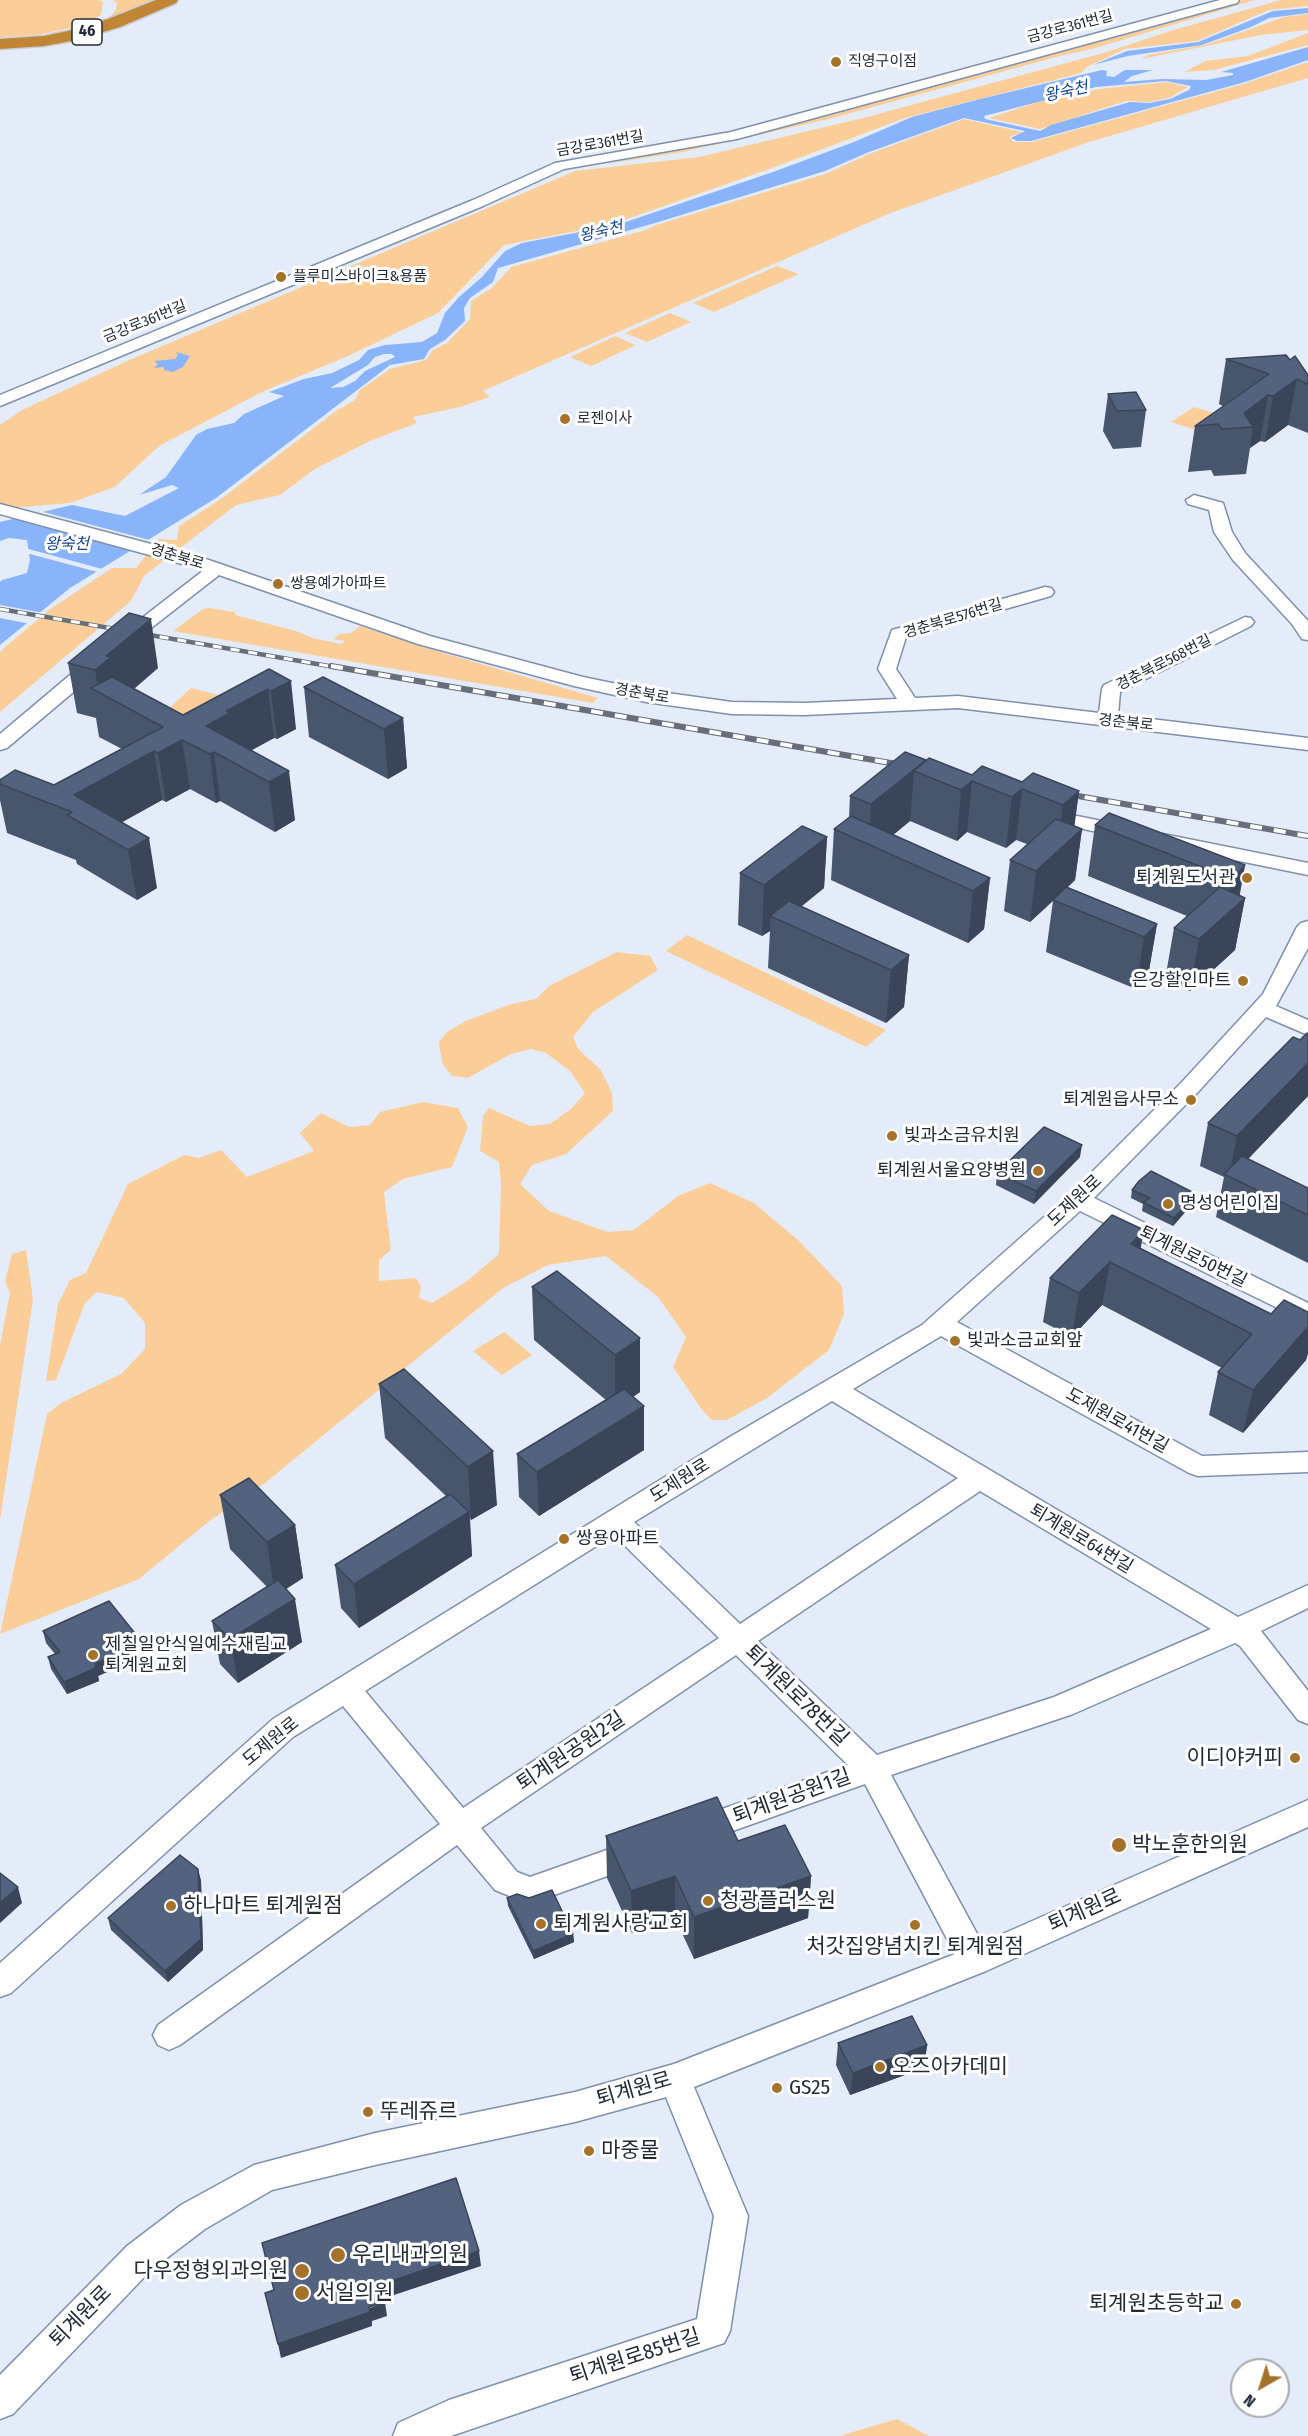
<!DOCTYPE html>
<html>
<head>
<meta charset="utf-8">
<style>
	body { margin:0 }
	#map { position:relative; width:1308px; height:2436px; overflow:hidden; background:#e4ecf9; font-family:"Fira Sans Condensed",sans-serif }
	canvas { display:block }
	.north { position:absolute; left:1230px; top:2358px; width:60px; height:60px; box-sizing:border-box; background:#fff; border:2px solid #a7aaaf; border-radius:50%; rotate:219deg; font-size:16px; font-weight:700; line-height:24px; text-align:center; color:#232b36 }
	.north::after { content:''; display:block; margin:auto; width:21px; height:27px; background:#a5722a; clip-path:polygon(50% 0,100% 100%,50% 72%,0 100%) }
</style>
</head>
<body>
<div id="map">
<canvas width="1308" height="2436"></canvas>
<div class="north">N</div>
</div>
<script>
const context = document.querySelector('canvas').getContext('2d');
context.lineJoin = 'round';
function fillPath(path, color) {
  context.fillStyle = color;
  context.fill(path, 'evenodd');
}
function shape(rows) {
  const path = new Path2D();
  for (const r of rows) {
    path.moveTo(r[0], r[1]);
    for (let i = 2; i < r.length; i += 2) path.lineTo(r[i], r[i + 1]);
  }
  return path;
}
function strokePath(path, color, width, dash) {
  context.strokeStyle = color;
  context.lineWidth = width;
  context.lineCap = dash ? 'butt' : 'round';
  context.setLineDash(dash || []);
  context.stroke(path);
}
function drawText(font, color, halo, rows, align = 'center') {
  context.font = font + ' "Fira Sans Condensed","Noto Sans KR",sans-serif';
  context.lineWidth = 6;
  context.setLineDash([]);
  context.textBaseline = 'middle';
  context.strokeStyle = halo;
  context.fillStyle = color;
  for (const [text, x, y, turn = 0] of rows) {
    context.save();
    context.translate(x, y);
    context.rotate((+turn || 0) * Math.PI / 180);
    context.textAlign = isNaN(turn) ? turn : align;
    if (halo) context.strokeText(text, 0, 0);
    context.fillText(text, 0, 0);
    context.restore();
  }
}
const green = shape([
	[0,0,98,0,103,2,101,15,80,26,37,35,0,37],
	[113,0,162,0,106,21,116,10,117,3],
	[1244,0,1255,0,1092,49,1060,56,829,119,682,152,606,164,754,134,869,104],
	[1281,0,1308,0,1308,6,1269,10,1197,41,1125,49,1087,67,1081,73,905,118,775,167,613,224,504,245,438,313,348,356,262,392,159,446,115,487,70,503,0,509,0,425,22,410,127,361,575,171,699,157,867,117,1107,52,1170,31],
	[1308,14,1308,30,1261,35,1141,59,1148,55,1208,44,1284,17],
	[1308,33,1308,45,1214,70,1184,72,1206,61,1248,56],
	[1308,62,1308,78,1089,142,888,214,483,391,490,397,460,407,413,417,417,423,370,441,315,469,280,495,236,505,144,576,131,601,0,712,0,652,5,647,49,610,112,568,136,568,159,539,177,540,179,526,221,499,336,411,355,400,360,390,390,369,426,360,433,350,447,343,470,319,471,301,492,288,511,267,646,230,656,225,825,174,869,154,964,119,1022,132,1009,137,1014,142,1031,142,1243,84],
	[1167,82,1188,87,1169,98,1149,102,1126,101,1040,129,989,118,1038,102,1099,89],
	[777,266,799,274,714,312,693,303],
	[670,313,691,322,647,342,625,333],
	[615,336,636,345,591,366,570,357],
	[1194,407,1233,419,1211,435,1171,422],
	[209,608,235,612,235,615,299,632,312,638,341,644,345,641,333,639,340,634,351,633,360,626,440,652,598,698,593,703,173,631,203,609],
	[191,688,249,703,198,730,165,712],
	[687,935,886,1030,866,1047,666,951],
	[617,952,650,956,658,970,593,1012,573,1037,578,1049,600,1069,612,1092,613,1111,566,1154,532,1165,520,1184,549,1211,608,1232,634,1230,678,1196,710,1183,754,1203,798,1240,842,1286,844,1314,829,1350,767,1398,727,1420,712,1420,702,1410,673,1367,686,1337,658,1297,606,1256,548,1265,503,1288,265,1483,208,1522,139,1579,0,1634,47,1414,61,1403,121,1374,145,1349,145,1323,124,1298,97,1292,85,1303,56,1380,46,1381,58,1304,70,1280,86,1273,128,1184,184,1155,199,1158,221,1150,247,1177,314,1151,300,1133,321,1113,349,1127,370,1125,380,1112,423,1102,458,1108,468,1127,452,1167,403,1179,384,1192,391,1250,379,1260,379,1281,416,1278,421,1286,419,1298,432,1303,467,1281,499,1254,501,1182,499,1162,480,1151,483,1116,489,1108,530,1126,550,1124,572,1108,585,1093,570,1071,546,1053,531,1049,511,1054,468,1078,452,1076,442,1063,439,1042,447,1032,466,1021,511,1004,536,999,549,986],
	[26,1250,33,1299,0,1520,0,1345,10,1293,5,1281,12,1254],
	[504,1332,532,1355,502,1375,473,1351],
	[897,2419,929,2436,839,2436]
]);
const water = shape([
	[1308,8,1308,13,1269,18,1251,27,1202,45,1128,56,1093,65,1127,51,1198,42,1273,11],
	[1308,47,1308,60,1245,82,1031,141,1017,141,1011,138,1025,131,964,118,869,152,825,171,655,223,498,268,493,282,470,298,464,308,465,321,445,340,430,349,424,359,390,365,216,498,70,588,0,645,0,582,2,580,27,573,30,560,27,540,9,538,0,541,0,522,72,505,125,516,179,488,172,485,139,495,166,477,196,435,207,429,234,423,244,414,284,396,269,392,304,379,332,373,359,360,368,350,385,345,422,342,437,333,445,313,459,297,482,277,505,251,522,243,617,225,773,172,854,142,912,117,980,99,1102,70,1107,71,1106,76,1114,77,1125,70,1153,70,1132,76,1124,82,1162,79,1206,80,1233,75,1233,73,1221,72],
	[1166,81,1191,86,1189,90,1170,99,1149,103,1130,102,1051,125,1040,131,985,119,984,116,1096,87],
	[384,354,392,354,395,357,365,371,355,381,343,387,330,388,368,365,375,357],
	[176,352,190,356,183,367,173,372,164,370,164,367,154,368,158,364,154,361,175,359,178,355]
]);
const pier = shape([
	[36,510,153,541,137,550,9,517],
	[25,548,106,570,101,573,26,553],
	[0,605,44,613,30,624,0,618]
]);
const minor = shape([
	[1220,0,1239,0,1237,3,737,139,564,169,483,206,0,406,0,395,473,200,555,163,731,132,1220,0],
	[1194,495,1223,503,1232,532,1245,553,1308,621,1308,640,1302,639,1292,624,1233,560,1214,532,1209,510,1188,504,1186,500,1194,495],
	[0,504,200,557,430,636,583,677,646,690,732,702,804,703,897,699,878,669,892,630,1045,587,1051,588,1054,592,1051,596,906,637,896,669,915,698,958,696,1099,713,1102,689,1104,685,1245,617,1251,618,1254,622,1251,626,1120,692,1118,715,1308,738,1308,750,958,708,804,715,732,714,646,702,574,686,418,644,219,575,132,643,126,644,120,643,117,639,120,635,204,570,0,514,0,504],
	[96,657,103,659,105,663,103,667,7,748,0,750,0,734,89,659,96,657],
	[1043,809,1126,826,1133,828,1136,832,1133,836,1126,838,1036,819,1033,815,1036,811,1043,809],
	[1163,834,1308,863,1308,875,1156,844,1153,840,1156,836,1163,834],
	[1308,921,1308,948,1276,1006,1308,1020,1308,1035,1266,1017,1198,1092,1094,1198,1308,1303,1308,1323,1080,1211,957,1322,1202,1456,1308,1452,1308,1472,1198,1476,1189,1473,941,1336,853,1389,1238,1617,1308,1585,1308,1608,1261,1631,1308,1691,1308,1724,1298,1720,1240,1646,1235,1643,1073,1714,891,1775,982,1943,1308,1800,1308,1827,986,1971,694,2087,748,2216,730,2331,724,2343,451,2436,393,2436,398,2423,449,2400,697,2319,714,2216,666,2097,575,2122,375,2165,272,2190,205,2229,151,2270,13,2414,0,2419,0,2375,127,2246,181,2205,254,2165,375,2133,575,2092,674,2064,955,1954,865,1784,696,1844,685,1840,681,1831,685,1822,848,1765,736,1655,481,1828,517,1872,530,1877,638,1839,649,1843,653,1852,649,1861,529,1904,495,1890,457,1845,180,2045,169,2050,158,2045,153,2035,158,2025,440,1824,343,1706,293,1737,11,1993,0,1997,0,1963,273,1719,728,1438,922,1325,1070,1194,1182,1082,1263,994,1297,927,1301,923,1308,921],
	[832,1401,958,1478,740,1624,634,1522,832,1401],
	[980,1491,1211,1629,1054,1697,877,1755,758,1641,980,1491],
	[614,1535,719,1638,463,1808,365,1691,614,1535]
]);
const highway = shape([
	[156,0,178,0,176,3,120,27,77,40,44,46,0,49,0,39,44,36,68,31,108,19,156,0]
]);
const railFar1 = shape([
	[0,609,340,668]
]);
const rail = shape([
	[331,666,908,766],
	[1061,793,1308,836]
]);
const wall = shape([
	[1226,359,1290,360,1308,375,1308,433,1288,425,1265,442,1260,441,1250,448,1246,474,1214,476,1211,470,1188,472,1195,426,1223,406,1219,404],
	[1108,394,1146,410,1141,447,1113,449,1103,431],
	[68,663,158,668,134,689,183,715,269,669,296,729,277,739,274,738,251,750,295,820,275,832,220,801,216,803,190,789,166,802,162,800,122,822,157,888,137,900,77,864,76,860,7,833,0,800,0,780,54,785,122,749,99,737,96,718,77,713],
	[304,687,403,718,407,768,388,779,309,737],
	[926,760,972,775,1079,791,1074,826,1082,829,1075,880,1067,888,1157,924,1148,976,1136,989,1046,952,1053,901,1030,922,1004,911,1010,860,1027,844,1016,840,1006,848,967,832,957,841,910,821,893,835,990,878,984,929,968,943,831,880,834,829,849,818,850,796],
	[1095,825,1245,865,1239,895,1245,898,1235,950,1190,991,1165,980,1174,928,1187,916,1088,876],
	[827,837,824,888,801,907,909,955,904,1007,886,1023,768,968,770,931,762,936,738,925,740,873],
	[1308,1034,1308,1096,1248,1159,1308,1188,1308,1263,1216,1217,1224,1177,1200,1166,1208,1123],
	[1080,1157,1034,1204,996,1185,997,1173],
	[1132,1190,1194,1202,1173,1226,1142,1211,1143,1204,1131,1198],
	[1141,1248,1271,1314,1308,1327,1308,1353,1306,1360,1243,1433,1209,1415,1218,1372,1222,1368,1102,1305,1072,1337,1043,1322,1050,1278],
	[532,1287,640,1338,640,1392,633,1397,644,1406,644,1450,539,1516,519,1497,517,1454,606,1400,534,1340],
	[404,1369,497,1505,471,1520,470,1518,472,1556,359,1628,341,1608,335,1565,446,1496,385,1438,379,1384],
	[220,1495,295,1525,303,1578,286,1589,302,1642,238,1683,220,1664,212,1621,267,1587,230,1549],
	[43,1631,137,1645,131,1648,134,1660,98,1676,99,1681,67,1694,51,1669,48,1657,55,1654,46,1643],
	[606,1836,738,1841,811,1876,808,1918,694,1959,675,1918,632,1933,607,1878],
	[198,1869,201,1881,203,1950,168,1982,111,1930,108,1918],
	[507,1898,573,1934,574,1942,534,1959,508,1906],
	[838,2043,927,2045,924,2068,850,2095,836,2065]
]);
const shadedWall = shape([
	[1297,379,1288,425,1265,442,1273,396],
	[1268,395,1260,441,1250,448,1253,427,1244,413],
	[151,619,158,668,118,702,99,692,95,670,106,656],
	[291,681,296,729,277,739,271,691],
	[268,689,274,738,236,759,214,752,220,801,216,803,206,726,226,711],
	[403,718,407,768,388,779,384,729],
	[182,740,190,789,166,802,158,753],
	[154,751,162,800,101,834,74,795],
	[289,771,295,820,275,832,269,782],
	[914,771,910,821,877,848,869,844,871,804],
	[972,781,967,832,957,841,961,790],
	[1022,789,1016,840,1006,848,1012,797],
	[1079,791,1073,837,1082,829,1075,880,1030,922,1036,871,1057,852,1063,805],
	[827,837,824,888,782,921,770,916,770,931,762,936,764,885],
	[149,838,157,888,137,900,128,850],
	[1245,865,1238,905,1245,898,1235,950,1190,991,1199,939,1225,916,1232,879],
	[990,878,984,929,968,943,973,891],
	[1157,924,1148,976,1136,989,1144,937],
	[909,955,904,1007,886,1023,891,970],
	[1308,1063,1308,1096,1231,1177,1229,1176,1237,1136],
	[1082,1145,1080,1157,1034,1204,1036,1191],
	[1196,1194,1194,1202,1173,1226,1174,1218],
	[1144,1230,1136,1274,1131,1244],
	[1110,1262,1102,1305,1072,1337,1079,1293],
	[1308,1327,1308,1353,1306,1360,1243,1433,1253,1390],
	[640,1338,640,1392,615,1408,615,1355],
	[644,1406,644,1450,539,1516,537,1472],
	[493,1451,497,1505,471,1520,468,1467],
	[469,1512,472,1556,359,1628,354,1584],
	[295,1525,303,1578,275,1596,267,1542],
	[295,1599,302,1642,238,1683,230,1639],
	[134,1632,137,1645,128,1649,131,1648,134,1660,98,1676,99,1681,67,1694,64,1682,95,1664,124,1638],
	[198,1869,201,1881,203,1950,168,1982,165,1971],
	[675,1876,675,1918,632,1933,631,1891],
	[811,1876,808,1918,694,1959,694,1917],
	[18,1887,22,1903,0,1923,0,1903],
	[573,1934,574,1942,534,1959,533,1951],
	[927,2045,924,2068,850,2095,853,2073],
	[479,2251,481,2266,382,2299,380,2285],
	[385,2302,387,2316,372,2321,372,2326,281,2358,278,2344]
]);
const building = shape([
	[1286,355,1290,360,1295,356,1308,375,1308,384,1297,379,1273,396,1268,395,1244,413,1253,427,1222,429,1218,424,1195,426,1269,374,1226,359,1286,355],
	[1136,392,1146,410,1117,411,1108,394,1136,392],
	[129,613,151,619,106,656,111,657,95,670,68,663,129,613],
	[269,669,291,681,271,691,268,689,226,711,230,713,206,726,289,771,269,782,214,752,210,754,182,740,158,753,154,751,74,795,149,838,128,850,67,815,72,812,0,784,0,780,15,770,54,785,163,727,91,688,112,677,183,715,269,669],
	[323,677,403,718,384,729,304,687,323,677],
	[905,752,926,760,871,804,850,796,905,752],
	[929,758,972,775,982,766,1022,782,1033,773,1079,791,1063,805,1022,789,1012,797,972,781,961,790,914,771,929,758],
	[1109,813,1245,865,1232,879,1095,825,1109,813],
	[851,816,990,878,973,891,834,829,851,816],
	[1056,819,1082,829,1036,871,1010,860,1056,819],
	[802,826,827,837,764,885,740,873,802,826],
	[1066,887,1157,924,1144,937,1053,900,1066,887],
	[1220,887,1245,898,1199,939,1174,928,1220,887],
	[789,901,909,955,891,970,770,916,789,901],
	[1307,1033,1308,1034,1308,1063,1237,1136,1208,1123,1293,1037,1300,1040,1307,1033],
	[1044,1127,1082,1145,1036,1191,997,1173,1044,1127],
	[1242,1156,1308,1188,1308,1215,1224,1174,1242,1156],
	[1151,1171,1196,1194,1174,1218,1143,1202,1150,1198,1132,1190,1139,1181,1151,1171],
	[1112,1215,1144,1230,1131,1244,1271,1314,1284,1300,1308,1312,1308,1327,1253,1390,1218,1372,1252,1334,1110,1262,1079,1293,1050,1278,1112,1215],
	[557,1271,640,1338,615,1355,532,1287,557,1271],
	[404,1369,493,1451,468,1467,379,1384,404,1369],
	[624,1389,644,1406,537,1472,517,1454,624,1389],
	[249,1478,295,1525,267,1542,220,1495,249,1478],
	[450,1494,469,1512,354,1584,335,1565,450,1494],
	[278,1580,295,1599,230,1639,212,1621,278,1580],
	[109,1601,134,1632,124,1638,131,1648,95,1664,96,1668,64,1682,48,1657,60,1652,43,1631,109,1601],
	[717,1797,738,1841,785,1825,811,1876,694,1917,675,1876,631,1891,606,1836,717,1797],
	[180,1855,198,1869,201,1939,165,1971,108,1918,180,1855],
	[0,1873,18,1887,0,1903,0,1873],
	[552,1890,573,1934,533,1951,507,1898,517,1894,529,1898,552,1890],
	[912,2016,927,2045,853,2073,838,2043,912,2016],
	[456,2178,479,2251,380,2285,385,2302,369,2307,370,2312,278,2344,265,2293,274,2290,262,2243,456,2178]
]);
const markers = [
	[836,62,6,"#a5722a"],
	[281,277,6,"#a5722a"],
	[565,419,6,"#a5722a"],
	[278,584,6,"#a5722a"],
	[1247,878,6,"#a5722a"],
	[1243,981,6,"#a5722a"],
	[1191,1100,6,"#a5722a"],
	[892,1136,6,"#a5722a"],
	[1038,1171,6,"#a5722a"],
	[1168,1204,6,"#a5722a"],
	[955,1341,6,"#a5722a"],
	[564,1539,6,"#a5722a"],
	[93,1655,6,"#a5722a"],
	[1295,1758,6,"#a5722a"],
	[1119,1845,8,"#a5722a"],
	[708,1901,6,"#a5722a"],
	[171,1906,6,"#a5722a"],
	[541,1924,6,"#a5722a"],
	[915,1925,6,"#a5722a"],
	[880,2067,6,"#a5722a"],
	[777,2088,6,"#a5722a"],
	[368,2112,6,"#a5722a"],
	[589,2151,6,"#a5722a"],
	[338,2255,8,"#a5722a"],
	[302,2271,8,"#a5722a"],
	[302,2293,8,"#a5722a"],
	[1236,2304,6,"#a5722a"]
];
const farStreetnames = [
	["금강로361번길",1070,27,-15],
	["금강로361번길",600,144,-10],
	["금강로361번길",145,322,-22],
	["경춘북로",177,557,17],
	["경춘북로576번길",953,619,-17],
	["경춘북로568번길",1164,663,-27],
	["경춘북로",642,694,10],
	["경춘북로",1126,723,6]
];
const farPoinames = [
	["직영구이점",848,62],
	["플루미스바이크&용품",293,277],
	["로젠이사",577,419],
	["쌍용예가아파트",290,584]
];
const shields = [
	[87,32,30]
];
const shieldNames = [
	["46",87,32]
];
const farWaternames = [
	["왕숙천",1066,92,-12],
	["왕숙천",601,232,-13],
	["왕숙천",67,545]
];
const poiNames = [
	["퇴계원도서관",1235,878,"right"],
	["은강할인마트",1231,981,"right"],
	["퇴계원읍사무소",1179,1100,"right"],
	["빛과소금유치원",904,1136],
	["퇴계원서울요양병원",1026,1171,"right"],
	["명성어린이집",1180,1204],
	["빛과소금교회앞",967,1341],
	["쌍용아파트",576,1539],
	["제칠일안식일예수재림교",105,1645],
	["퇴계원교회",105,1666]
];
const streetNames = [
	["도제원로",1075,1201,-43],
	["퇴계원로50번길",1193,1257,26],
	["도제원로41번길",1117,1421,29],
	["도제원로",680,1481,-32],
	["퇴계원로64번길",1081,1539,31],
	["도제원로",271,1742,-39]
];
const nearStreetnames = [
	["퇴계원로78번길",796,1696,44],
	["퇴계원공원2길",571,1752,-34],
	["퇴계원공원1길",792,1797,-20],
	["퇴계원로",1085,1911,-24],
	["퇴계원로",634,2090,-16],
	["퇴계원로",81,2317,-45],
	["퇴계원로85번길",635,2357,-18]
];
const nearPoinames = [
	["이디야커피",1283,1758,"right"],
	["박노훈한의원",1132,1845],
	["청광플러스원",720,1901],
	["하나마트 퇴계원점",183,1906],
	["퇴계원사랑교회",553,1924],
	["처갓집양념치킨 퇴계원점",915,1947,"center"],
	["오즈아카데미",892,2067],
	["GS25",789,2088],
	["뚜레쥬르",380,2112],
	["마중물",601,2151],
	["우리내과의원",352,2255],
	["다우정형외과의원",288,2271,"right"],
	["서일의원",316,2293],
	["퇴계원초등학교",1224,2304,"right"]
];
fillPath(green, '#fbce99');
fillPath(water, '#89b4f9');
fillPath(pier, '#e4ecf9');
strokePath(minor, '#7e90ac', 3);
strokePath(highway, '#cacccf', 3);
fillPath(minor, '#fff');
fillPath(highway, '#c08635');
strokePath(railFar1, '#666e79', 4.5);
strokePath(rail, '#666e79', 6);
strokePath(railFar1, '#fff', 3, [9]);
strokePath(rail, '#fff', 4, [12]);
fillPath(wall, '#47556d');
fillPath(shadedWall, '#3a4559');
fillPath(building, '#53637f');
strokePath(building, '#3a4559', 1.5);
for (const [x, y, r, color] of markers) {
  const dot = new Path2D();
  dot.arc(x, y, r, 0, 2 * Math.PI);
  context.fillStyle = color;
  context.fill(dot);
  strokePath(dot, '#fff', 2);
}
drawText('15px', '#232b36', '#fff', farStreetnames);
drawText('15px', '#232b36', '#fff', farPoinames, 'left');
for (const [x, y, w] of shields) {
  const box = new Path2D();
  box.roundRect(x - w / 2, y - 13, w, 26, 4.5);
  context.fillStyle = '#fff';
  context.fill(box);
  strokePath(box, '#232b36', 1.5);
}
drawText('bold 16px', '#232b36', null, shieldNames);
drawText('italic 16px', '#154694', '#fff', farWaternames);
drawText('18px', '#232b36', '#fff', poiNames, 'left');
drawText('18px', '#232b36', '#fff', streetNames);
drawText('21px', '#232b36', '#fff', nearStreetnames);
drawText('21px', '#232b36', '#fff', nearPoinames, 'left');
</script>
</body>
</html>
